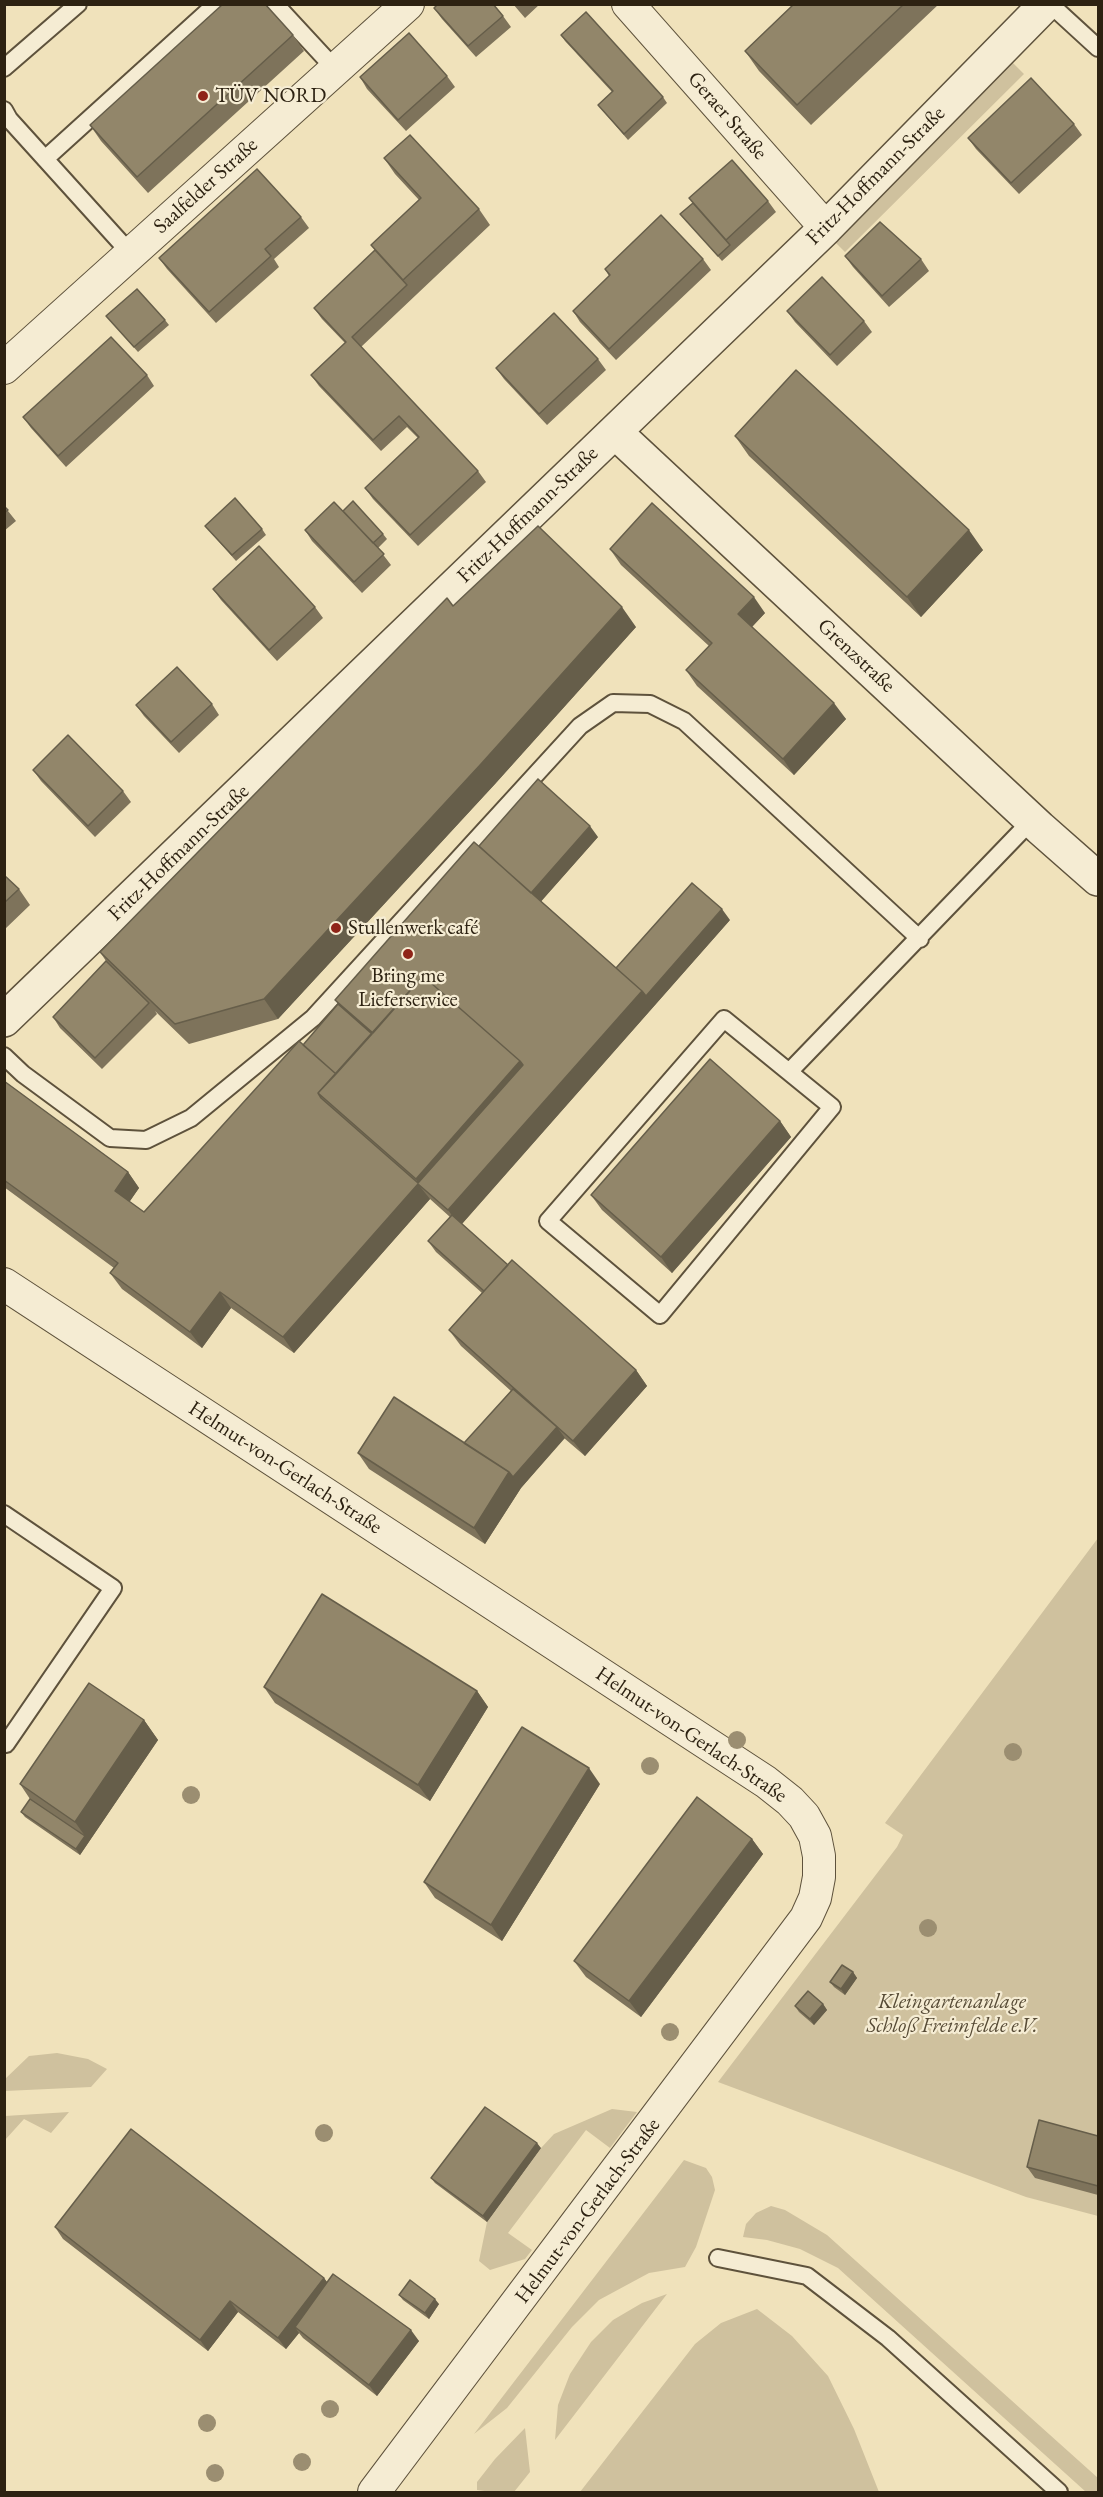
<!DOCTYPE html>
<html>
<head>
<meta charset="utf-8">
<style>
	body { margin:0 }
	#map { position:relative; width:1103px; height:2497px; overflow:hidden; background:#f0e2bb; font-family:"EB Garamond",serif }
	canvas { display:block }
	.frame { position:absolute; inset:0; border:6px solid #2d2212; pointer-events:none }
</style>
</head>
<body>
<div id="map">
<canvas width="1103" height="2497"></canvas>
<div class="frame"></div>
</div>
<script>
const context = document.querySelector('canvas').getContext('2d');
context.lineJoin = 'round';
function fillPath(path, color) {
  context.fillStyle = color;
  context.fill(path, 'evenodd');
}
function shape(rows) {
  const path = new Path2D();
  for (const r of rows) {
    path.moveTo(r[0], r[1]);
    for (let i = 2; i < r.length; i += 2) path.lineTo(r[i], r[i + 1]);
  }
  return path;
}
function strokePath(path, color, width, dash) {
  context.strokeStyle = color;
  context.lineWidth = width;
  context.lineCap = dash ? 'butt' : 'round';
  context.setLineDash(dash || []);
  context.stroke(path);
}
function drawText(font, color, halo, rows, align = 'center') {
  context.font = font + ' "EB Garamond",serif';
  context.lineWidth = 4.5;
  context.setLineDash([]);
  context.textBaseline = 'middle';
  context.strokeStyle = halo;
  context.fillStyle = color;
  for (const [text, x, y, turn = 0] of rows) {
    context.save();
    context.translate(x, y);
    context.rotate((+turn || 0) * Math.PI / 180);
    context.textAlign = isNaN(turn) ? turn : align;
    if (halo) context.strokeText(text, 0, 0);
    context.fillText(text, 0, 0);
    context.restore();
  }
}
const green = shape([
	[1012,62,1024,74,845,252,836,243],
	[1098,1538,1098,2216,1026,2197,718,2082,897,1847,903,1835,885,1823],
	[57,2053,88,2059,107,2069,91,2087,5,2091,5,2079,29,2056],
	[612,2109,637,2112,610,2148,586,2130,508,2233,532,2250,525,2259,490,2270,479,2261,487,2222,541,2148,554,2134],
	[69,2112,51,2133,24,2119,5,2140,5,2116],
	[684,2160,706,2168,712,2177,715,2190,696,2247,685,2267,649,2273,599,2300,572,2327,507,2408,474,2434],
	[771,2206,785,2210,827,2235,1098,2478,1098,2492,1086,2492,838,2268,800,2249,767,2240,743,2237,746,2224,756,2213],
	[667,2294,555,2440,558,2405,570,2374,591,2342,613,2320,642,2303],
	[757,2309,792,2336,828,2376,854,2429,879,2492,580,2492,695,2344,721,2323],
	[525,2428,530,2472,514,2492,492,2492,477,2490,477,2482,495,2459]
]);
const service = shape([
	[275,4,336,70],
	[1050,4,1098,48],
	[4,68,78,4],
	[4,110,9,119,131,254],
	[45,159,216,4],
	[4,1056,23,1074,110,1138,146,1140,191,1118,313,1018,580,726,613,703,650,704,684,721,920,939],
	[789,1072,832,1107,660,1315,548,1221,724,1019,789,1072,1032,820],
	[4,1514,113,1588,6,1744],
	[718,2258,807,2276,888,2338,1059,2492]
]);
const minor = shape([
	[628,4,826,228],
	[4,368,408,4],
	[4,1284,766,1782,790,1801,804,1816,815,1836,819,1856,819,1877,815,1898,806,1918,374,2492]
]);
const tertiary = shape([
	[615,432,1040,828,1098,879],
	[4,1020,826,228,1046,4]
]);
const trees = [
	[737,1740],
	[1013,1752],
	[650,1766],
	[191,1795],
	[928,1928],
	[670,2032],
	[324,2133],
	[330,2409],
	[207,2423],
	[302,2462],
	[215,2473]
];
const wall = shape([
	[513,4,540,4,525,18],
	[794,4,939,4,811,125,759,71,745,51],
	[434,8,503,16,511,27,476,57,442,19],
	[293,35,304,51,148,193,101,141,90,125],
	[561,35,663,97,667,103,628,140,598,105,612,92,565,41],
	[447,76,455,87,406,131,367,89,360,77],
	[1074,124,1082,135,1019,194,976,149,968,138],
	[384,158,479,209,490,225,361,347,478,471,486,482,418,546,373,499,365,488,418,438,407,427,381,451,319,386,311,375,345,343,322,319,314,308,375,250,371,245,419,200,395,174],
	[689,198,768,201,776,212,722,261,680,214,693,203],
	[301,217,309,228,274,259,279,267,216,323,167,269,159,258],
	[845,256,921,259,929,271,889,307,853,267],
	[703,259,711,270,616,360,580,322,573,311,609,276,605,269],
	[787,311,864,321,872,332,837,366,795,322],
	[106,316,165,320,169,325,138,352],
	[598,359,606,370,547,425,504,379,496,368],
	[147,375,154,386,66,467,31,428,23,417],
	[735,436,983,550,921,617,749,456],
	[4,506,16,521,4,531],
	[343,511,383,534,387,539,378,548,391,565,362,593,312,541,305,530],
	[205,526,262,529,266,535,236,561],
	[610,549,765,613,752,627,846,719,794,775,697,686,686,670,709,646,621,565],
	[213,589,315,607,323,618,277,661,221,600],
	[453,606,636,627,495,784,278,1019,189,1044,155,1011,157,1014,102,1069,60,1028,53,1017,106,961,100,952],
	[212,704,219,715,179,753,144,716,136,705],
	[33,770,123,791,131,802,95,837,41,781],
	[598,837,541,901,616,968,730,920,462,1224,508,1265,636,1370,647,1386,585,1456,564,1438,521,1488,485,1544,369,1469,358,1453,464,1443,511,1391,461,1346,449,1330,482,1293,436,1252,428,1241,450,1217,430,1199,294,1353,231,1308,202,1348,122,1289,110,1273,114,1268,4,1187,4,1081,128,1172,139,1188,129,1202,144,1212,303,1045,338,1004,335,1000,479,846],
	[4,875,19,889,30,905,4,930],
	[780,1121,791,1137,672,1273,602,1210,591,1195],
	[264,1687,477,1691,488,1707,430,1801,275,1703],
	[144,1720,158,1740,80,1855,25,1817,21,1812,30,1799,20,1784],
	[600,1784,502,1941,435,1898,424,1882],
	[752,1839,763,1854,641,2017,586,1977,574,1961],
	[853,1972,857,1978,845,1995,834,1987,830,1982],
	[823,2004,827,2010,814,2025,799,2012,795,2006],
	[1098,2136,1098,2195,1035,2178,1027,2167],
	[541,2148,487,2222,435,2183,431,2178],
	[55,2227,324,2278,327,2282,419,2341,377,2396,303,2338,299,2333,286,2349,238,2312,208,2351,63,2239],
	[399,2295,439,2304,429,2319,403,2300]
]);
const shadedWall = shape([
	[969,530,983,550,921,617,907,597],
	[754,597,765,613,749,630,738,614],
	[622,607,636,627,495,784,278,1019,264,999],
	[834,703,846,719,794,775,783,759],
	[590,826,598,837,538,905,530,893],
	[722,909,730,920,460,1226,448,1210,642,991],
	[520,1061,534,1081,418,1184,416,1179],
	[780,1121,791,1137,672,1273,661,1257],
	[128,1172,139,1188,126,1207,115,1191],
	[418,1184,430,1199,294,1353,283,1337],
	[220,1292,231,1308,202,1348,190,1332],
	[636,1370,647,1386,585,1456,573,1441],
	[557,1427,565,1438,521,1488,485,1544,474,1528,509,1472],
	[477,1691,488,1707,430,1801,418,1785],
	[144,1720,158,1740,80,1855,76,1849,85,1836,75,1822],
	[589,1768,600,1784,502,1941,491,1925],
	[752,1839,763,1854,641,2017,629,2001],
	[853,1972,857,1978,845,1995,841,1989],
	[823,2004,827,2010,814,2025,810,2019],
	[537,2143,541,2148,487,2222,483,2216],
	[324,2278,332,2289,295,2327,299,2333,286,2349,278,2338],
	[435,2299,439,2304,429,2319,425,2313],
	[230,2301,238,2312,208,2351,200,2340],
	[411,2330,419,2341,377,2396,369,2385]
]);
const building = shape([
	[223,4,265,4,293,35,137,177,90,125,223,4],
	[438,4,493,4,503,16,468,46,434,8,438,4],
	[794,4,904,4,797,105,745,51,794,4],
	[586,12,663,97,624,134,598,105,613,91,561,35,586,12],
	[409,33,447,76,398,120,360,77,409,33],
	[1031,78,1074,124,1011,183,968,138,1031,78],
	[410,135,479,209,403,280,371,245,421,198,384,158,410,135],
	[732,160,768,201,726,240,689,198,732,160],
	[257,169,301,217,265,249,271,256,209,312,159,258,257,169],
	[693,203,730,245,718,256,680,214,693,203],
	[661,215,703,259,609,349,573,311,610,275,605,269,661,215],
	[880,222,921,259,882,296,845,256,880,222],
	[375,250,407,285,352,337,478,471,410,535,365,488,419,437,399,416,373,440,311,375,346,342,314,308,375,250],
	[822,277,864,321,830,355,787,311,822,277],
	[137,289,165,320,134,347,106,316,137,289],
	[554,313,598,359,539,414,496,368,554,313],
	[111,337,147,375,58,456,23,417,111,337],
	[796,370,969,530,907,597,735,436,796,370],
	[235,498,262,529,232,555,205,526,235,498],
	[353,501,383,534,373,543,343,511,353,501],
	[334,502,384,554,354,582,305,530,334,502],
	[652,503,754,597,738,614,834,703,783,759,686,670,712,643,610,549,652,503],
	[4,506,8,510,4,513,4,506],
	[538,526,622,607,481,764,264,999,175,1024,100,952,447,598,453,606,538,526],
	[259,546,315,607,269,650,213,589,259,546],
	[177,667,212,704,171,742,136,705,177,667],
	[68,735,123,791,88,826,33,770,68,735],
	[538,779,590,826,531,893,479,846,538,779],
	[474,842,642,991,448,1210,418,1184,283,1337,220,1292,190,1332,110,1273,118,1263,4,1180,4,1081,128,1172,115,1191,144,1212,299,1041,336,1074,318,1093,321,1098,418,1183,523,1065,520,1061,423,976,373,1033,335,1000,474,842],
	[4,875,19,889,4,903,4,875],
	[692,883,722,909,646,996,642,991,616,968,692,883],
	[106,961,149,1003,95,1058,53,1017,106,961],
	[423,976,520,1061,416,1179,318,1093,423,976],
	[338,1004,372,1034,336,1074,303,1045,338,1004],
	[710,1059,780,1121,661,1257,591,1195,710,1059],
	[452,1215,508,1265,484,1291,428,1241,452,1215],
	[512,1260,636,1370,573,1441,449,1330,512,1260],
	[513,1389,557,1427,513,1477,509,1472,464,1443,513,1389],
	[394,1397,509,1472,474,1528,358,1453,394,1397],
	[322,1594,477,1691,418,1785,264,1687,322,1594],
	[89,1683,144,1720,75,1822,20,1784,89,1683],
	[522,1727,589,1768,491,1925,424,1882,522,1727],
	[697,1797,752,1839,629,2001,574,1961,697,1797],
	[30,1799,85,1836,76,1849,21,1812,30,1799],
	[842,1965,853,1972,841,1989,830,1982,842,1965],
	[808,1991,823,2004,810,2019,795,2006,808,1991],
	[485,2107,537,2143,483,2216,431,2178,485,2107],
	[1039,2120,1098,2136,1098,2186,1027,2167,1039,2120],
	[131,2129,324,2278,278,2338,230,2301,200,2340,55,2227,131,2129],
	[333,2274,411,2330,369,2385,295,2327,333,2274],
	[410,2280,435,2299,425,2313,399,2295,410,2280]
]);
const markers = [
	[203,96,6,"#8f2418"],
	[336,928,6,"#8f2418"],
	[408,954,6,"#8f2418"]
];
const poiNames = [
	["TÜV NORD",215,96],
	["Stullenwerk café",348,928],
	["Bring me",408,976,"center"],
	["Lieferservice",408,1000,"center"]
];
const streetNames = [
	["Geraer Straße",727,116,49],
	["Fritz-Hoffmann-Straße",876,176,-45],
	["Saalfelder Straße",206,186,-42],
	["Fritz-Hoffmann-Straße",528,515,-44],
	["Grenzstraße",856,656,43],
	["Fritz-Hoffmann-Straße",179,853,-44],
	["Helmut-von-Gerlach-Straße",285,1468,33],
	["Helmut-von-Gerlach-Straße",691,1735,34],
	["Helmut-von-Gerlach-Straße",588,2211,-53]
];
const parkNames = [
	["Kleingartenanlage",952,2002],
	["Schloß Freimfelde e.V.",952,2026]
];
fillPath(green, '#cfc19e');
strokePath(service, '#5e523c', 20);
strokePath(minor, '#5e523c', 34);
strokePath(tertiary, '#5e523c', 36);
strokePath(service, '#f5ecd3', 16);
strokePath(minor, '#f5ecd3', 32);
strokePath(tertiary, '#f5ecd3', 33);
context.fillStyle = '#9b8e71';
for (const [x, y] of trees) {
  context.beginPath();
  context.arc(x, y, 9, 0, 2 * Math.PI);
  context.fill();
}
fillPath(wall, '#7e735b');
fillPath(shadedWall, '#665e4a');
fillPath(building, '#92866a');
strokePath(building, '#665e4a', 1.5);
for (const [x, y, r, color] of markers) {
  const dot = new Path2D();
  dot.arc(x, y, r, 0, 2 * Math.PI);
  context.fillStyle = color;
  context.fill(dot);
  strokePath(dot, '#f5ecd3', 2);
}
drawText('21px', '#2d2212', '#f5ecd3', poiNames, 'left');
drawText('21px', '#2d2212', '#f5ecd3', streetNames);
drawText('italic 21px', '#564a35', '#f5ecd3', parkNames);
</script>
</body>
</html>
